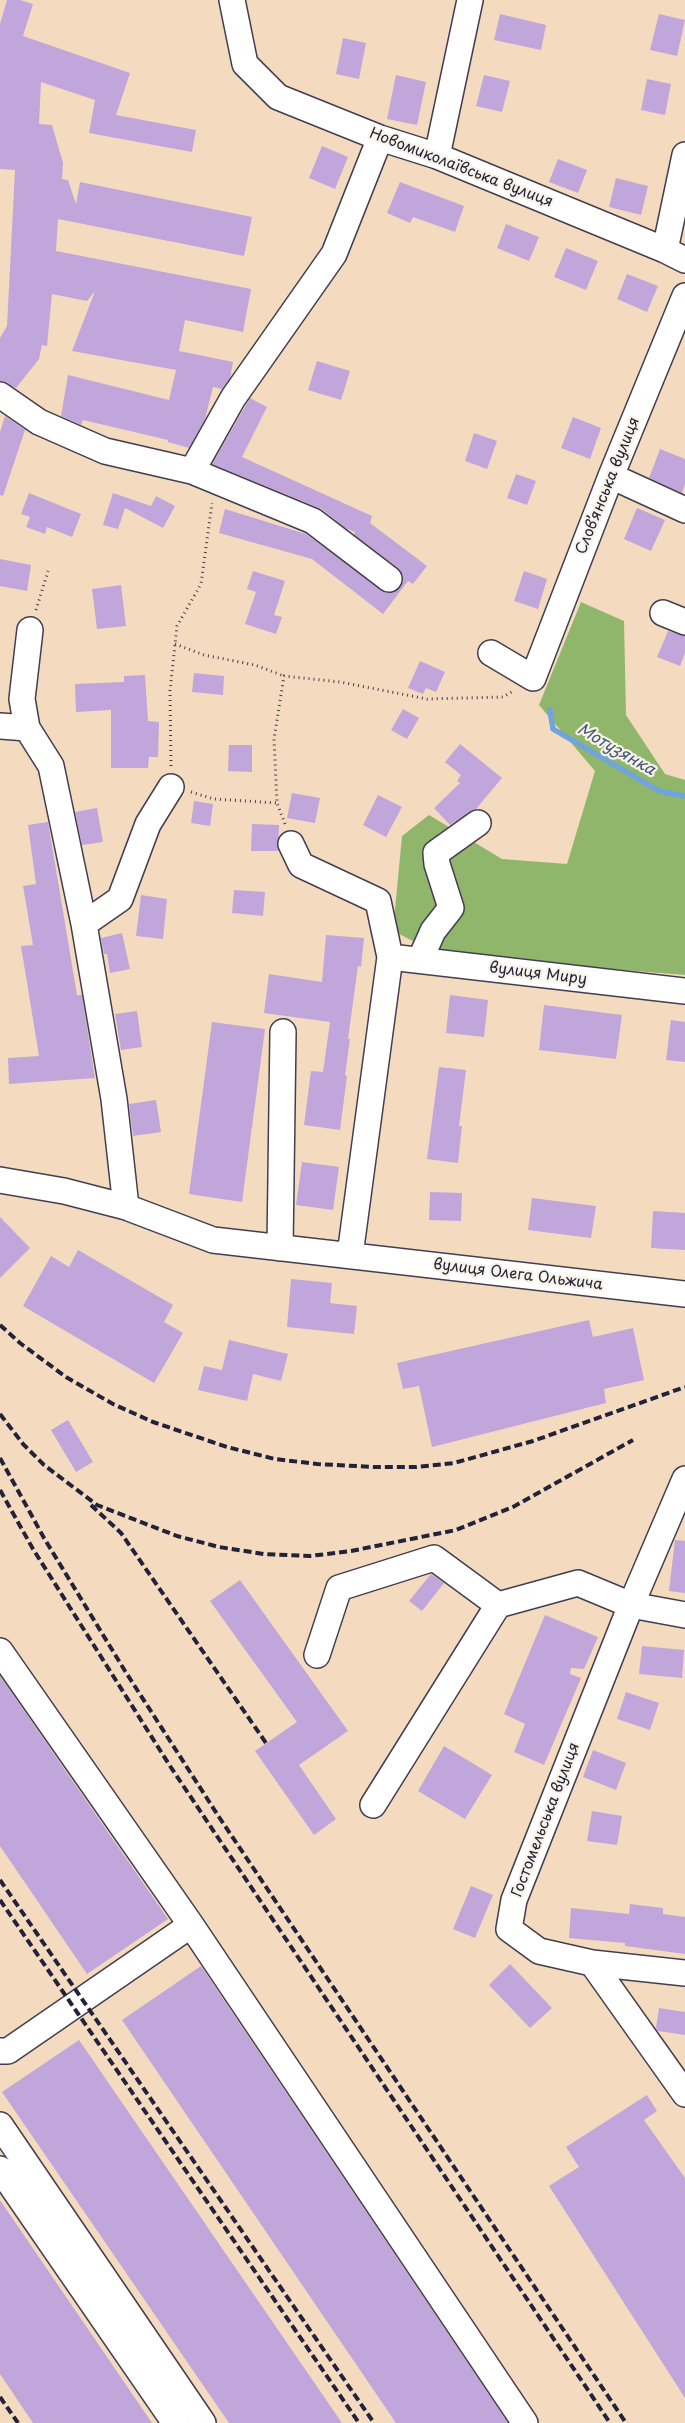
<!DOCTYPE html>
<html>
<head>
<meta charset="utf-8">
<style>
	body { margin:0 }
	canvas { display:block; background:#f4dbbf }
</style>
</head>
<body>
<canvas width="685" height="2423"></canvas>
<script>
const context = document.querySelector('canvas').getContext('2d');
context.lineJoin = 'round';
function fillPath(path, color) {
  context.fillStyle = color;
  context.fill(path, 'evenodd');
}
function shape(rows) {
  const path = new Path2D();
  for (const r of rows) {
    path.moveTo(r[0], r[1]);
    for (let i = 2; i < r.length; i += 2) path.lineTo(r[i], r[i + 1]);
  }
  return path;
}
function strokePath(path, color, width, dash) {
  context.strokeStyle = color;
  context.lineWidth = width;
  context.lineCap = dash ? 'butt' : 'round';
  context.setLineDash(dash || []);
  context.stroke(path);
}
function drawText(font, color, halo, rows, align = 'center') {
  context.font = font + ' "Playpen Sans",sans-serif';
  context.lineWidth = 4.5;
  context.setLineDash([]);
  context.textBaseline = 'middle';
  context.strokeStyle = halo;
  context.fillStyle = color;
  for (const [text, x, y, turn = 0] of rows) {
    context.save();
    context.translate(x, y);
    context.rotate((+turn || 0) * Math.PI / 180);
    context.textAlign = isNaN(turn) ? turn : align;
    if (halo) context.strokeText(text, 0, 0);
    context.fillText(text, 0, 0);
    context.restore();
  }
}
const forest = shape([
	[581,602,624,621,626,715,665,774,685,780,685,975,538,963,431,950,393,931,402,836,429,815,502,859,567,864,595,771,539,705]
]);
const stream = shape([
	[550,710,553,729,659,791,685,796]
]);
const building = shape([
	[7,0,20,0,33,4,23,36,130,73,116,115,196,130,192,152,89,133,95,100,41,82,39,124,52,125,63,163,62,179,68,180,76,204,80,182,252,217,244,256,58,219,56,251,251,289,243,332,185,320,179,351,233,362,230,378,222,389,213,387,205,419,189,448,168,442,168,440,83,420,81,425,61,416,68,375,169,400,176,370,72,351,95,291,87,301,52,294,47,346,42,345,39,359,16,388,0,381,0,338,7,326,15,170,0,169,0,24],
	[500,14,546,25,541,50,494,40],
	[659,14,685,20,677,56,650,50],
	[343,38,366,43,359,79,336,74],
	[396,75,426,82,417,125,387,119],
	[484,75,510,81,502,112,476,106],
	[647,79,671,84,665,115,641,110],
	[322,146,348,157,335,189,309,178],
	[558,159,587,170,578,193,549,182],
	[616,178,648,186,641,215,609,207],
	[400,182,464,206,455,232,413,217,410,223,387,213],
	[506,224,539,237,529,261,497,248],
	[566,248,598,261,586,290,554,277],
	[627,274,658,286,647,312,617,299],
	[317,361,350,371,341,400,308,390],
	[250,398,267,407,242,457,372,516,370,523,427,566,413,584,408,581,383,614,312,559,219,533,225,509,306,534,387,593,395,592,403,581,402,574,398,568,354,535,355,532,345,528,322,509,212,464],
	[5,416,25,430,3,496,0,495,0,432],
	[573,417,601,428,590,459,561,448],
	[474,433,497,441,487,469,465,461],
	[660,449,685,459,685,484,682,493,649,478],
	[516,474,536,481,527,505,507,498],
	[29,493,81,514,72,537,47,527,45,534,26,527,30,517,21,514],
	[113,493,151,506,156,496,175,506,163,528,125,508,118,529,103,525],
	[637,508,665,520,651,551,624,539],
	[0,559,31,565,27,591,0,586],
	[253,571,285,581,274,615,282,617,276,634,245,624,256,592,247,589],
	[524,571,547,579,538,609,514,601],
	[121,585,126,626,97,629,92,589],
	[668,631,685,636,685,653,680,666,657,657],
	[420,661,445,672,436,692,426,688,423,694,408,688],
	[194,673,224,676,223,695,192,692],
	[145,675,148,721,159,722,158,757,149,757,148,768,111,768,111,710,76,712,75,684,124,682,124,676],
	[403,709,419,718,407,739,391,730],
	[460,744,502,778,476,809,450,825,434,808,460,783,457,781,461,775,445,762],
	[229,745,252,745,252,772,228,771],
	[292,793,320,798,315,823,287,818],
	[378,795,402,807,386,837,363,825],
	[194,801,213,804,210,826,191,823],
	[97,808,103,842,82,845,75,812],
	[48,822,77,995,82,995,95,1078,9,1084,8,1058,39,1056,21,946,33,945,23,886,36,884,28,825],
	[252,824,279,825,278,851,251,851],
	[234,890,265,892,263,916,232,913],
	[141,895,167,899,163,939,136,936],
	[122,933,130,969,110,973,107,954,104,954,101,938],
	[326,935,364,938,361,967,358,966,348,1039,350,1039,345,1075,347,1076,340,1130,304,1125,311,1071,323,1072,330,1022,264,1013,269,974,322,982],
	[450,995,488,1000,484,1037,446,1033],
	[544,1005,622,1015,616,1059,539,1050],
	[137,1011,142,1047,121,1050,115,1014],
	[671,1020,685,1022,685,1062,666,1060],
	[212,1022,265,1029,242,1202,189,1194],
	[439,1067,466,1070,459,1126,462,1126,458,1163,427,1159],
	[156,1100,161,1132,133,1136,129,1104],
	[302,1162,339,1167,333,1210,296,1205],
	[430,1192,462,1193,461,1221,429,1220],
	[532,1198,596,1206,591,1238,528,1230],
	[653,1211,685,1213,685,1250,651,1248],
	[0,1217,30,1248,0,1278],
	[78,1250,173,1305,164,1322,183,1333,154,1383,23,1306,51,1256,69,1267],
	[291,1279,332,1283,330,1303,357,1306,354,1334,287,1327],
	[589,1320,593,1337,633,1328,644,1380,604,1389,606,1403,432,1447,419,1386,403,1389,397,1363],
	[229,1340,288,1354,281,1381,253,1374,247,1401,198,1390,204,1366,222,1370],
	[68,1420,93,1462,76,1472,51,1430],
	[675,1540,685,1541,685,1593,669,1591],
	[431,1574,444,1583,422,1611,409,1601],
	[240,1580,348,1731,299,1765,336,1819,314,1835,255,1751,297,1722,210,1601],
	[545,1615,598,1637,584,1669,571,1668,570,1674,581,1678,544,1765,514,1752,525,1724,504,1714],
	[642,1646,684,1650,682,1678,639,1674],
	[0,1676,168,1919,87,1974,0,1846],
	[626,1692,659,1703,650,1730,617,1719],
	[444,1746,492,1775,465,1819,418,1791],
	[593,1750,626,1763,616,1790,583,1777],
	[592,1811,622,1816,617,1845,587,1841],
	[471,1886,493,1895,475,1938,453,1929],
	[630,1904,663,1908,663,1914,685,1917,685,1954,625,1946,625,1943,569,1938,571,1908,629,1914],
	[510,1964,552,2008,530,2028,489,1985],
	[201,1966,508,2423,396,2423,122,2020],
	[659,2008,685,2012,685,2035,658,2031,656,2028],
	[79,2040,342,2423,229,2423,2,2092],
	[647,2095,657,2111,644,2120,685,2178,685,2398,549,2186,579,2167,566,2147],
	[0,2200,152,2423,33,2423,0,2374]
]);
const path = shape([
	[36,610,48,571],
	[175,644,204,655,255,665,284,676],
	[171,766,170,691,177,626,201,584,212,503],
	[191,792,214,799,277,803],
	[285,824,277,803,274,739,284,676,340,682,427,699,503,697,513,691]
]);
const minor = shape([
	[232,0,245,64,278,97,380,138,437,156,665,250,685,260],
	[380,138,334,254,233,398,192,471,313,521,389,579],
	[437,156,470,0],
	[665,250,685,155],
	[0,395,39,422,105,451,192,471],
	[611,476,685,510],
	[663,613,685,622],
	[491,653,533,678,611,476,685,296],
	[0,726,27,728,51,766,84,924,114,1099,126,1207],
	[27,728,22,699,30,630],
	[291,844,301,865,378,901,390,957,350,1255],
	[84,924,120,899,148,824,171,787],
	[390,957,685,991],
	[420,960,433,931,451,908,437,864,436,853,478,823],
	[0,1180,64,1191,126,1207,213,1240,685,1294],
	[280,1248,283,1032],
	[685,1479,631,1605,514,1900,509,1929,539,1951,592,1963,685,2094],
	[0,1651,191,1925,525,2423],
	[317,1655,339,1588,434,1558,498,1605],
	[373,1805,498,1605,578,1583,631,1605,685,1615],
	[592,1963,685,1973],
	[0,2051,8,2051,191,1925],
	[0,2125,203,2423],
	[0,2169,175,2423]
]);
const rail = shape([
	[0,1325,20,1343,66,1377,113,1404,153,1422,227,1447,275,1459,317,1464,374,1467,416,1467,454,1463,533,1441,685,1387],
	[0,1414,23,1444,44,1465,97,1505,177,1536,219,1547,264,1554,310,1556,351,1551,456,1530,513,1507,633,1440],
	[0,1458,44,1538,125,1671,219,1817,626,2423],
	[0,1490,33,1549,170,1766,610,2423],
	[91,1505,121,1533,266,1743],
	[0,1880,374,2423],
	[0,1900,359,2423],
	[0,2397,18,2423]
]);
const streetNames = [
	["Новомиколаївська вулиця",461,168,21],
	["Словʼянська вулиця",608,486,-68],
	["вулиця Миру",538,974,7],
	["вулиця Олега Ольжича",518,1275,7],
	["Гостомельська вулиця",546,1820,-69]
];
const waterNames = [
	["Мотузянка",616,750,30]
];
fillPath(forest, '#90b66b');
strokePath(stream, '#6fa4dc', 5.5);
fillPath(building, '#c1a6db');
strokePath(minor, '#423e4f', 28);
strokePath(path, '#423e4f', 3, [1, 4]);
strokePath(minor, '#fff', 25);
strokePath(rail, '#22223b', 4, [8, 4]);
drawText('15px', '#22223b', '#f7f3e8', streetNames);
drawText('italic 16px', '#41567b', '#f7f3e8', waterNames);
</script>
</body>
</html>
